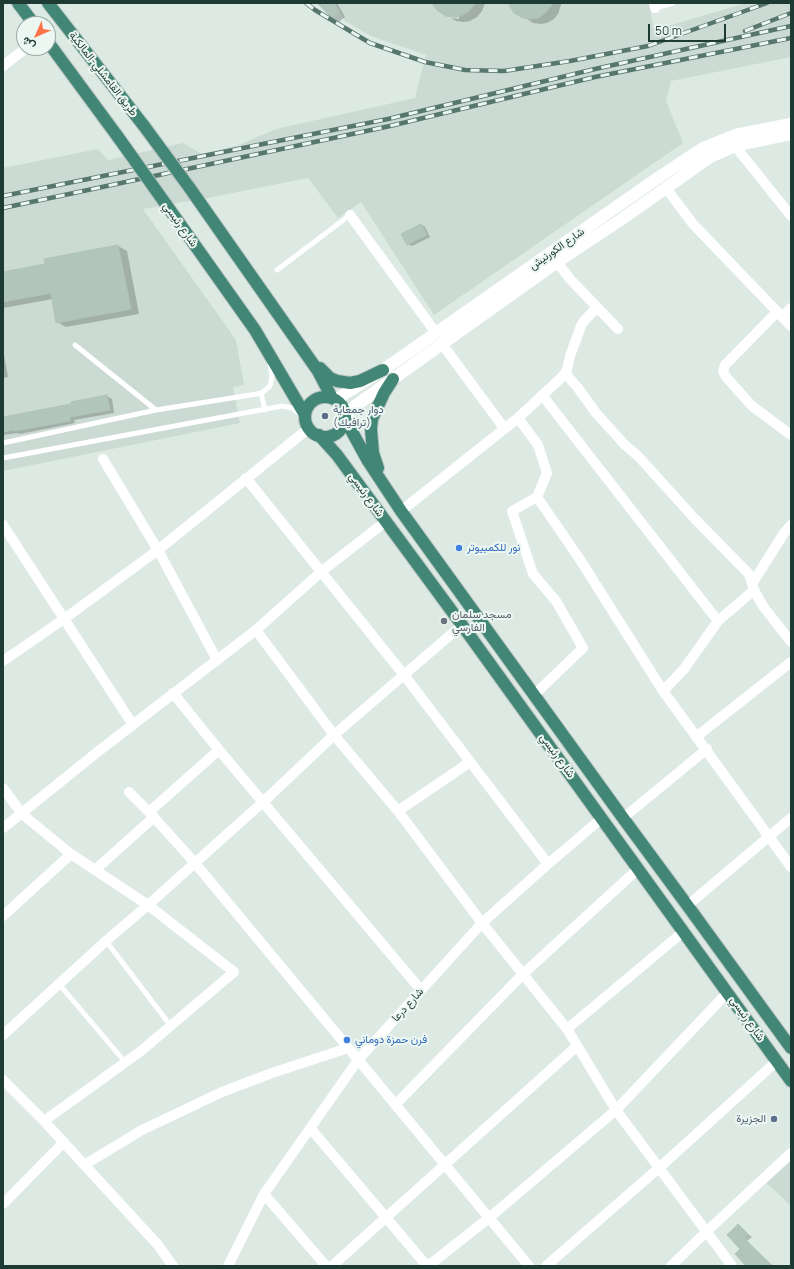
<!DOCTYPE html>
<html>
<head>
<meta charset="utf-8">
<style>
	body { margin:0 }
	#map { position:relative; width:794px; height:1269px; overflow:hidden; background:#ddeae4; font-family:Manrope,Vazirmatn,sans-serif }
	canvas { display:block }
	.frame { position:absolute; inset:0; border:4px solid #1d3b33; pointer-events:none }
	.north { position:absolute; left:16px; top:16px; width:40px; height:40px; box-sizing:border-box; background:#edf7f2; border:1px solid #9aaca6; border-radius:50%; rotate:225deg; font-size:11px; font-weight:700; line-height:16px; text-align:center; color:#1d3b33 }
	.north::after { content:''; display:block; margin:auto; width:14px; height:18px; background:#fe7347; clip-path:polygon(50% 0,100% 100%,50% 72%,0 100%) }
	.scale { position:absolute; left:648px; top:24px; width:78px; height:18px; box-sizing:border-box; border:2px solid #1d3b33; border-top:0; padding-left:5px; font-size:12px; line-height:14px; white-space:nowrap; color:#1d3b33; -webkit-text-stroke:3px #edf7f2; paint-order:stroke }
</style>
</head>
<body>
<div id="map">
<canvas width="794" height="1269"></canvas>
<div class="frame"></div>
<div class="north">ش</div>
<div class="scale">50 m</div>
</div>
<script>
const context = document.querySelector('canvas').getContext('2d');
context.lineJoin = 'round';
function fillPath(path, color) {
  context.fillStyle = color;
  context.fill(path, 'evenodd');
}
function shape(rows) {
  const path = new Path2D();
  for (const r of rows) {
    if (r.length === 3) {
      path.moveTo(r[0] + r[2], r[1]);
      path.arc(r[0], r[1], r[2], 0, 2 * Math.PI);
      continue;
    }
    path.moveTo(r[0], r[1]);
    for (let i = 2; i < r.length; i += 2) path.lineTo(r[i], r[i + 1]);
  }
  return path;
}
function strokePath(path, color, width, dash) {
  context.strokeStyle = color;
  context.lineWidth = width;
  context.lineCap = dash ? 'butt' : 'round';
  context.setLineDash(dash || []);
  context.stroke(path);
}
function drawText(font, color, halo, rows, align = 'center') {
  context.font = font + ' Manrope,Vazirmatn,sans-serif';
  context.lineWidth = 4;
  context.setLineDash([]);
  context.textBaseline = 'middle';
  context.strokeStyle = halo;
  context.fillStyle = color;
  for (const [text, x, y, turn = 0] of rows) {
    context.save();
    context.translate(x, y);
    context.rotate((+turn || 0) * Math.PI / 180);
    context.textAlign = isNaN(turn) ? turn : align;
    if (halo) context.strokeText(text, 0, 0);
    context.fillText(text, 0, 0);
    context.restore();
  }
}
const built = shape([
	[335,3,649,3,654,30,746,3,791,3,791,57,671,81,666,101,683,143,434,315,361,202,338,218,308,178,213,197,143,209,236,340,244,385,233,387,240,423,3,471,3,168,98,149,108,160,183,143,202,154,239,145,276,129,415,98,426,55,371,36,345,21],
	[791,1161,791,1206,767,1183]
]);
const shadow = shape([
	[318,3,337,3,345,17,339,22,333,18],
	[433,3,485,3,482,11,477,17,470,21,464,22,456,21,451,18,459,19,459,17,446,15],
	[510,3,561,3,561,5,558,14,554,19,547,23,541,24,533,23,524,17],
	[421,225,425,227,430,237,412,246,407,244],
	[118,246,127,251,139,314,66,327,57,322,53,299,3,308,3,273,46,265,45,259],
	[3,349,8,377,3,378],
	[107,396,112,399,114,413,74,420,75,423,20,434,18,433,3,435,3,418,73,405],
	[738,1225,752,1237,747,1241,773,1266,748,1266,742,1249]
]);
const building = shape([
	[317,3,334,3,339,13,333,19,317,3],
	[432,3,476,3,468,12,461,16,454,17,446,16,437,10,432,3],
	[508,3,554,3,544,14,538,18,531,19,523,18,514,13,508,3],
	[421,224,427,235,407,245,401,234,421,224],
	[118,245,131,309,56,323,51,293,3,302,3,272,45,264,44,259,118,245],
	[107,395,110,410,70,417,70,421,14,431,14,430,3,432,3,417,71,404,71,402,107,395],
	[738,1224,748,1234,744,1238,771,1266,746,1266,735,1254,740,1249,727,1235,738,1224]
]);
const service = shape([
	[655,8,673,3],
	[277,270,350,215],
	[75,345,156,410],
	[261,393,265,410],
	[3,443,156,410,257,394,263,392,270,386,272,376,270,364],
	[3,458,282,406,292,408,301,415],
	[106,941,170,1025],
	[59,984,125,1062]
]);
const minor = shape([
	[654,3,655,8],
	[3,66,26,48],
	[735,146,791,216],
	[666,188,693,224,791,326],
	[350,215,436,333],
	[557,262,570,279,618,329],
	[777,312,725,365,723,371,726,377,752,406,791,435],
	[782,317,791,308],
	[442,344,504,428],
	[565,373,578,388,596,413,625,445,638,456,695,519,749,574,754,590,763,606,791,642],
	[542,395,718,621],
	[518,418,538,445,547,473,537,497,579,558,663,691,791,867],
	[103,459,158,550,217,660],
	[246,478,404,675,548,864],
	[401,511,518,418,562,377,567,370,570,356,581,326,584,321,597,307],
	[3,525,133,725],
	[752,584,784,533,791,525],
	[256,630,334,735,398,811,482,923,567,1029,616,1110,732,1266],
	[3,661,64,619,158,550,309,428],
	[663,691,684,669,718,621,754,590],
	[173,693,219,750,421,990],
	[534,695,583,648,556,601,533,574,512,511,537,497],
	[696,737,791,662],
	[3,788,22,814,71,854,148,905,234,972,141,1051,44,1121],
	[129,792,149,812,195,863,529,1266],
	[398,811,470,762],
	[149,812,219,750],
	[623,818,707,749],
	[3,828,100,750,256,630,322,571,385,522],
	[95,870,154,817],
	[688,905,791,818],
	[3,916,71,854],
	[567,1029,683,932],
	[3,1035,106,941,148,905,263,802,334,735,462,625],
	[3,1080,44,1121,158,1245,173,1266],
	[395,1105,523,974,638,869],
	[311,1129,427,1266],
	[84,1165,142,1130,222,1092,272,1073,348,1048],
	[264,1194,326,1266],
	[3,1204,64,1142],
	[228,1266,264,1194,358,1060,482,923,548,864,602,818],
	[332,1266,577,1046],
	[428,1266,489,1218,616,1110,728,992],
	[546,1266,659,1168,777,1061],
	[671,1266,706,1232,791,1153]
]);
const tertiary = shape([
	[335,400,383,370,659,177,703,148,735,135,791,124],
	[345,416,355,406,557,262,622,219,710,157,735,146,791,134]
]);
const trunk = shape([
	[18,3,34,24],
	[48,3,144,126],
	[48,42,118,137],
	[189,187,318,371,332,398],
	[165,203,255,330,305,415],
	[320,368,330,378,337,381,350,383,360,381,383,370],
	[325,417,20],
	[345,419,368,461,401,511,623,818,690,909,791,1048],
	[319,435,337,455,462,625,791,1081],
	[378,468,373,453,371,429,372,419,384,393,393,379]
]);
const rail = shape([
	[306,3,315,10,370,43,425,62,465,70,504,71,570,61,648,46,767,3],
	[745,31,791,13],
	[3,196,388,119,595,69,791,26],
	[3,208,390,126,595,77,791,38]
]);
const trunkBridge = shape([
	[144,126,189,187],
	[118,137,165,203]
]);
const markers = [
	[325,416,4,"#5c6f8a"],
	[459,548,4,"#3f7fe0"],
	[444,621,4,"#6b7280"],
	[347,1040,4,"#3f7fe0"],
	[774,1119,4,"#5c6f8a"]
];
const streetNames = [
	["طريق القامشلي-المالكية",103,74,52],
	["شارع رئيسي",180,225,55],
	["شارع الكورنيش",557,249,-35],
	["شارع رئيسي",366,495,54],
	["شارع رئيسي",557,756,54],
	["شارع درعا",408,1005,-48],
	["شارع رئيسي",747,1019,55]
];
const serviceNames = [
	["دوار جمعاية",333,410],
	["(ترافيك)",333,423],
	["الجزيرة",766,1119,"right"]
];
const shopNames = [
	["نور للكمبيوتر",467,548],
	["فرن حمزة دوماني",355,1040]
];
const worshipNames = [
	["مسجد سلمان",452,615],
	["الفارسي",452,628]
];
fillPath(built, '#cbdad3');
fillPath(shadow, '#0003');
fillPath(building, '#b2c5bd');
strokePath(building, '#afc4bb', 1);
strokePath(trunk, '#bbc4c2', 14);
strokePath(service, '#fff', 5);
strokePath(minor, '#fff', 10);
strokePath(tertiary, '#fff', 12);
strokePath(trunk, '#428676', 12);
strokePath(rail, '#57776e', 4.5);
strokePath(rail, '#edf7f2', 3, [9]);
strokePath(trunkBridge, '#bbc4c2', 14, []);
strokePath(trunkBridge, '#428676', 12);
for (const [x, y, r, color] of markers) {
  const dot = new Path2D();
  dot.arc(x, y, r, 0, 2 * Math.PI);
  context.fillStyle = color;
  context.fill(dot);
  strokePath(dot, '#edf7f2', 1.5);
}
drawText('11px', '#1d3b33', '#edf7f2', streetNames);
drawText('11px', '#4e5e75', '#edf7f2', serviceNames, 'left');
drawText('11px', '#366cbe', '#edf7f2', shopNames, 'left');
drawText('11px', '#5b616d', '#edf7f2', worshipNames, 'left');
</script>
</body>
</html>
